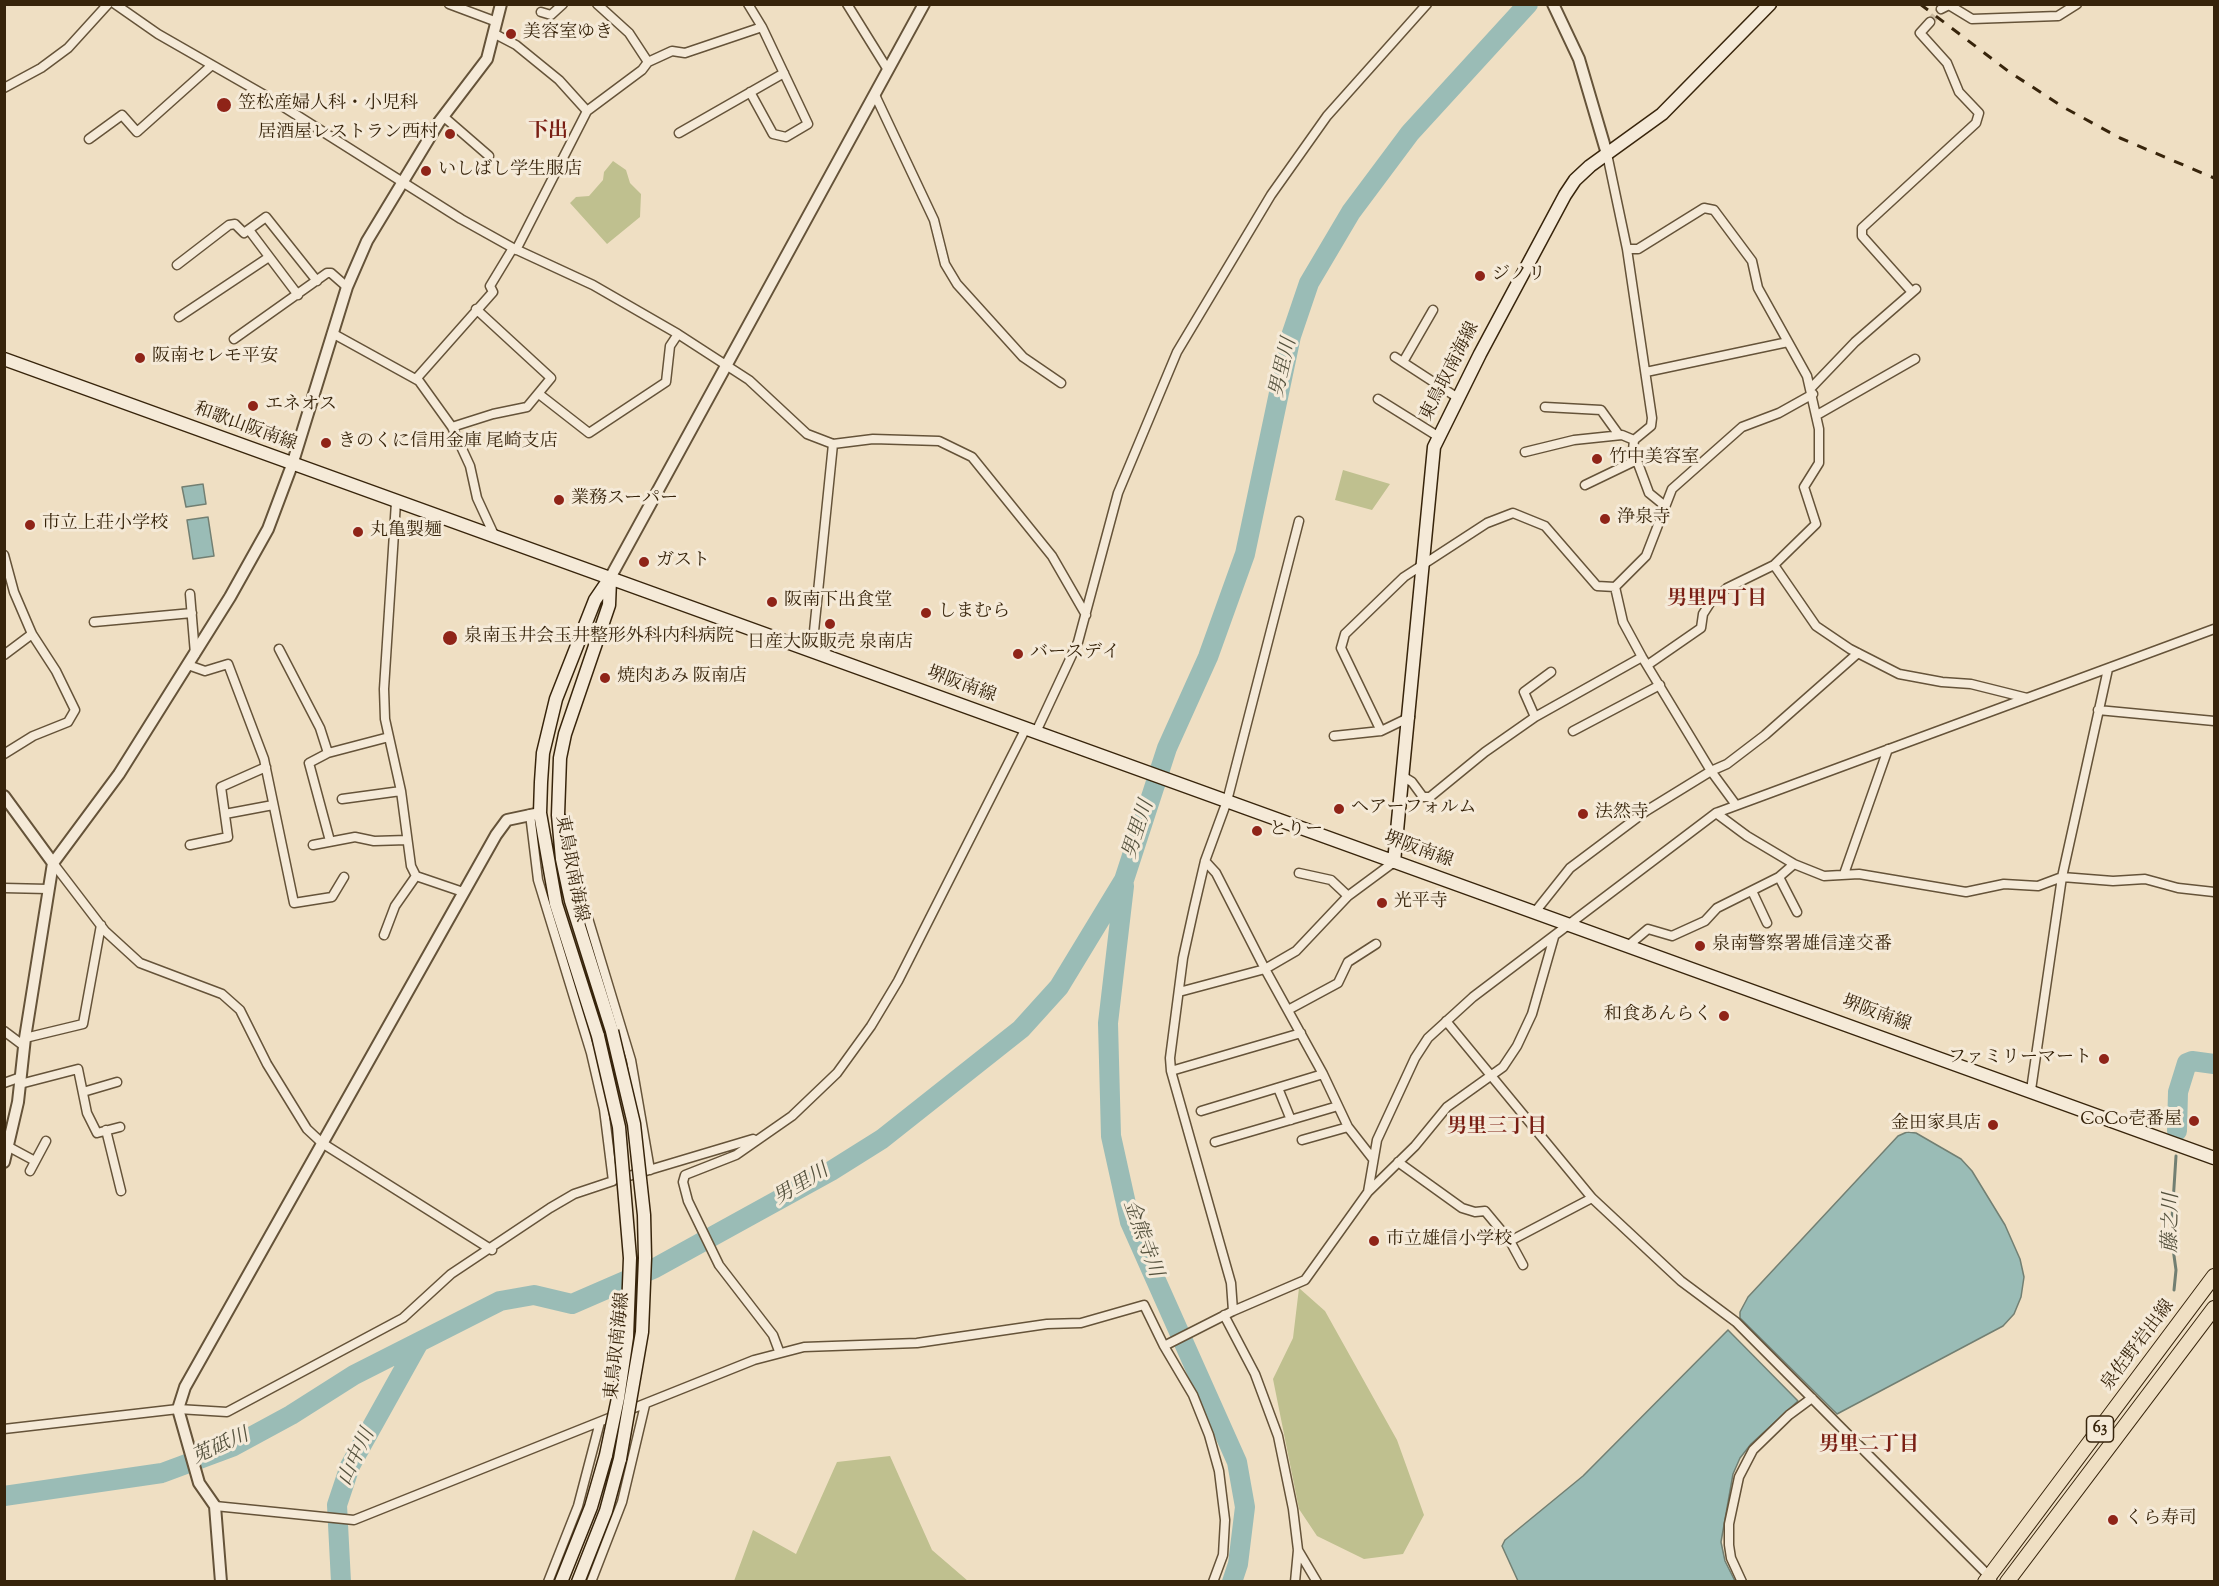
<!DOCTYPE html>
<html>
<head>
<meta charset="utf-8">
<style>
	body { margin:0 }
	#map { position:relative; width:2219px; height:1586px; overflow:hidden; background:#efdfc3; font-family:"Sorts Mill Goudy",serif }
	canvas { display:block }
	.frame { position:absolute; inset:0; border:6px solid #37240b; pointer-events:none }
</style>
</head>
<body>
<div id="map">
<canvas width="2219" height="1586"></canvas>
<div class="frame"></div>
</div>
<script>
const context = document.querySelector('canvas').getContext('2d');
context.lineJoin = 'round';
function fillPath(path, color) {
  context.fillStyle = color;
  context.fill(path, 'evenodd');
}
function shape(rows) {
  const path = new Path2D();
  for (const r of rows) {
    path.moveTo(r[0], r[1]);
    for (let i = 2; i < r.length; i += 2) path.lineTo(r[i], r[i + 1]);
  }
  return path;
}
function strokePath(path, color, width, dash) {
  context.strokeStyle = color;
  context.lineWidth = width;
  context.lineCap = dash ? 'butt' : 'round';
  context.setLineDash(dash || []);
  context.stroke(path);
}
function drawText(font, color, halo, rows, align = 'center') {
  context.font = font + ' "Sorts Mill Goudy","Noto Serif JP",serif';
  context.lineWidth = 6;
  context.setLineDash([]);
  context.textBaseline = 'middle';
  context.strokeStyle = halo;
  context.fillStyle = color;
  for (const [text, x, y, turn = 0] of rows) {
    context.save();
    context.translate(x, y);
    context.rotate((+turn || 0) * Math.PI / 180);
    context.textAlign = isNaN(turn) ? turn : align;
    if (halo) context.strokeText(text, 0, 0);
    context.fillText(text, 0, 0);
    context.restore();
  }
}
const green = shape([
	[613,161,626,170,630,183,641,194,640,217,607,244,570,203,576,197,589,196,603,180,604,172],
	[1343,470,1390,484,1372,510,1335,500],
	[1299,1288,1325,1311,1397,1440,1424,1515,1403,1554,1364,1559,1317,1536,1299,1509,1273,1379,1293,1338],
	[890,1456,932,1550,968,1581,734,1581,753,1530,796,1554,837,1462]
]);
const water = shape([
	[203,484,206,504,186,507,182,487,203,484],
	[208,517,214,556,193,559,187,520,208,517],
	[1907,1132,1916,1133,1961,1159,1972,1171,2005,1225,2020,1259,2024,1277,2021,1297,2014,1314,2003,1326,1837,1414,1740,1318,1740,1312,1748,1297,1898,1136,1907,1132],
	[1728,1330,1798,1401,1751,1444,1740,1458,1733,1474,1721,1542,1725,1561,1735,1581,1518,1581,1502,1546,1505,1540,1583,1476,1728,1330]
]);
const stream = shape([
	[2174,1290,2176,1270,2171,1234,2176,1156]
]);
const river = shape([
	[1124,886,1108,1023,1111,1136,1130,1222,1237,1462,1245,1507,1238,1564,1232,1582],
	[2177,1131,2178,1092,2187,1063,2192,1061,2214,1064],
	[4,1496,162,1473,232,1447,291,1415,354,1375,500,1301,534,1295,572,1304,655,1268,831,1171,882,1139,1021,1029,1059,987,1124,880,1167,748,1208,657,1245,554,1291,336,1309,283,1351,212,1410,133,1528,4],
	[341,1582,337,1505,350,1466,418,1344]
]);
const minorTunnel = shape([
	[1930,22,1941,9]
]);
const minor = shape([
	[115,4,158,34,268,97,461,219,513,248,593,285,678,334,749,380,807,434,833,444,873,439,939,441,972,457,1052,556,1086,615],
	[449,4,497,22],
	[597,4,629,33,648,62],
	[748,4,762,27,808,124,786,137,773,134,750,92],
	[847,4,888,70],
	[1941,9,1949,5,1972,19,2058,16,2077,4],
	[541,12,551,15,563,4],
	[495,34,516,45,559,80,587,111],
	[4,88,41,68,68,48,108,4],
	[875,95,934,220,945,264,957,284,1023,357,1061,383],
	[444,117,489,156],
	[679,133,784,73],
	[89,139,122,115,137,132,212,65],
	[1607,154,1627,249,1652,418,1651,426,1634,440,1633,450,1649,493,1665,506],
	[249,230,298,295],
	[1627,249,1638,249,1704,208,1714,210,1752,261,1758,288,1807,376,1819,429,1819,463,1804,487,1816,524,1774,565,1816,626,1850,649,1899,674,1942,682,1971,684,2027,698],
	[516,250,587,111,642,70,648,62,672,51,685,53,762,27],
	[177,265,229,225,235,224,244,233,266,217,317,281],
	[1912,292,1862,236,1862,228,1976,123,1979,113,1959,92,1947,63,1920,33,1930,22],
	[179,317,269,257],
	[332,333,419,381,452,427,470,466,477,498,495,537],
	[234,339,327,273,331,273,347,287],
	[1395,357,1458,398],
	[1403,362,1433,310],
	[1646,372,1788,342],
	[416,379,493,292,490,286,513,248],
	[1811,388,1855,342,1916,289],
	[539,394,589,433,666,382,670,346,678,334],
	[1378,399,1439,437],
	[1545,407,1601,410,1619,435],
	[1817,415,1915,359],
	[452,427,493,414,527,407,551,378,476,309],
	[1525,452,1574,440,1622,435,1634,440],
	[1585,485,1637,460],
	[396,502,384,689,385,719,401,791,411,866,416,876,463,892],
	[4,555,14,592,32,634,56,671,75,710,68,722,33,736,4,754],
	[1615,587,1623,622,1642,657,1711,771,1736,805],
	[190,594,195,654],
	[94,622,192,613],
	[279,649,320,728,328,753],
	[812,651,833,444],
	[4,655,32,634],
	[1649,664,1701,628,1703,614,1710,603,1727,588,1774,565],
	[188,665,205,671,228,664,264,759,294,903,332,897,344,877],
	[2098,710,2214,721],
	[1535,717,1642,657],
	[1381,731,1341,648,1345,634,1404,577,1487,523,1513,513,1545,526,1597,586,1615,587,1646,556,1672,489,1742,427,1779,413,1813,394],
	[1573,731,1660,685],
	[1036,732,1078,642,1118,493,1177,352,1271,195,1327,116,1427,4],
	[1334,736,1381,731,1410,717],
	[1404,777,1412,782,1423,797,1430,797,1485,752,1535,717,1524,692,1551,672],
	[342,799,401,791],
	[1716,813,1747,836,1794,864,1824,876,1859,874,1966,892,2004,884,2038,886,2062,877,2113,881,2145,879,2178,888,2214,892],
	[225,814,273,805],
	[564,819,581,895,631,1060,650,1170],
	[330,841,309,763,328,753,389,737],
	[190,845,228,837,221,787,266,767],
	[313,845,355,837,374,841,407,840],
	[1205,861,1216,873,1265,969,1323,1074,1348,1127,1373,1159],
	[53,863,105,931,140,963,222,994,240,1010,267,1064,307,1129,322,1143,492,1250],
	[1299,873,1331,880,1348,896],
	[1844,874,1888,749],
	[1779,877,1797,912],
	[4,888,48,889],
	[1752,891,1767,923],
	[1535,912,1570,868,1646,811,1711,771,1727,764,1765,735,1858,653],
	[384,935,395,906,416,876],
	[1629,945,1648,929,1672,936,1705,921,1717,908,1779,877,1794,864],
	[1179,992,1265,969,1296,951,1348,896,1394,862],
	[1288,1010,1338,983,1348,962,1376,944],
	[1446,1021,1592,1198,1681,1281,1736,1322,1992,1579],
	[4,1031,24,1046],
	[25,1038,83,1024,101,925],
	[1171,1071,1301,1033],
	[4,1083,21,1077],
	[20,1084,78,1069,87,1113,97,1133,120,1127],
	[1278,1088,1291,1120],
	[2031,1090,2062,877,2108,669],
	[83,1092,117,1082],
	[1201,1111,1323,1074],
	[106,1130,121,1191],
	[1302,1140,1348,1127],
	[1215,1142,1338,1106],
	[9,1147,35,1161],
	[1398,1162,1462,1208,1475,1212,1485,1211,1510,1241,1523,1265],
	[30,1171,46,1141],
	[619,1179,753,1139],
	[1368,1192,1415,1146,1447,1107,1503,1067,1517,1046,1532,1014,1554,937],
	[1510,1241,1592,1198],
	[1233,1311,1231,1283,1171,1071,1170,1058,1183,958,1194,908,1205,861,1227,801,1299,521],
	[1224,1315,1255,1374,1278,1436,1293,1509,1298,1550,1295,1582],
	[1164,1346,1193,1395,1209,1435,1219,1471,1225,1520,1223,1555,1213,1582],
	[779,1351,773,1335,719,1265,688,1201,683,1182,685,1175,736,1155,792,1116,837,1073,871,1026,898,981,1026,728],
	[4,1429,178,1409,227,1412,403,1318,451,1274,550,1208,574,1194,613,1181,604,1109,591,1053,538,880,530,814],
	[215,1506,354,1520,754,1360,804,1347,917,1343,1047,1324,1081,1323,1144,1305,1164,1346,1233,1311,1305,1280,1368,1192,1377,1140,1415,1058,1428,1038,1473,997,1716,813,2214,629],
	[1298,1550,1317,1582],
	[548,1582,578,1506,600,1422],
	[591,1582,622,1502,645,1405],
	[1742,1582,1731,1558,1729,1545,1729,1524,1739,1477,1753,1450,1789,1415,1812,1398]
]);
const tertiary = shape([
	[1553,4,1579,59,1607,154],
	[610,578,924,4],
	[4,796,53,863],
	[4,1162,18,1102,25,1038,53,863,119,774,230,597,268,529,292,465,347,287,367,241,439,122,487,59,501,4],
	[221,1582,215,1506,199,1483,178,1409,185,1387,496,835,507,820,540,813]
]);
const secondary = shape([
	[4,359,2214,1158],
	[610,580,609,605,565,734,560,758,558,815,562,859,571,901,612,1031],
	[1394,862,1434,447,1480,354,1565,195,1575,180,1590,166,1662,114,1770,4],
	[598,1036,556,904,540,813,541,782,543,753,556,699,595,600,610,578],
	[561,1582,591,1507,606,1455],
	[578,1582,606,1511,620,1459]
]);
const primary = shape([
	[1985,1582,2214,1276],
	[2007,1582,2214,1308]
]);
const rail = shape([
	[1920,4,2008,71,2063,107,2120,138,2214,178]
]);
const secondaryBridge = shape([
	[612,1031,634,1124,644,1215,645,1258,642,1332,620,1459],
	[598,1036,619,1127,630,1258,627,1337,618,1398,606,1455]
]);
const markers = [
	[511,34,6,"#8f2418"],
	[224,105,8,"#8f2418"],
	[450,134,6,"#8f2418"],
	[426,171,6,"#8f2418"],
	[1480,276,6,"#8f2418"],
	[140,358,6,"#8f2418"],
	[253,406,6,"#8f2418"],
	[326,443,6,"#8f2418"],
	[1597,459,6,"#8f2418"],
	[559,500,6,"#8f2418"],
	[1605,519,6,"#8f2418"],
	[30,525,6,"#8f2418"],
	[358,532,6,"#8f2418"],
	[644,562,6,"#8f2418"],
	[772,602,6,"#8f2418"],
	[926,613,6,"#8f2418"],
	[830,624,6,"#8f2418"],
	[450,638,8,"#8f2418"],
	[1018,654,6,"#8f2418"],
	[605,678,6,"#8f2418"],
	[1339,809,6,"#8f2418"],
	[1583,814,6,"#8f2418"],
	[1257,831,6,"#8f2418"],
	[1382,903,6,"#8f2418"],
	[1700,946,6,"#8f2418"],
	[1724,1016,6,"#8f2418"],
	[2104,1059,6,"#8f2418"],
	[2194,1121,6,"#8f2418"],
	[1993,1125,6,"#8f2418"],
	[1374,1241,6,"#8f2418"],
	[2113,1520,6,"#8f2418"]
];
const shields = [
	[2100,1429,27]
];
const shieldNames = [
	["63",2100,1429]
];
const poiNames = [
	["美容室ゆき",523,34],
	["笠松産婦人科・小児科",238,105],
	["居酒屋レストラン西村",438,134,"right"],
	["いしばし学生服店",438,171],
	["ジノリ",1492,276],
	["阪南セレモ平安",152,358],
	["エネオス",265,406],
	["きのくに信用金庫 尾崎支店",338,443],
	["竹中美容室",1609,459],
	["業務スーパー",571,500],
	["浄泉寺",1617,519],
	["市立上荘小学校",42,525],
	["丸亀製麺",370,532],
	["ガスト",656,562],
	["阪南下出食堂",784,602],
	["しまむら",938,613],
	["泉南玉井会玉井整形外科内科病院",464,638],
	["日産大阪販売 泉南店",830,644,"center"],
	["バースデイ",1030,654],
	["焼肉あみ 阪南店",617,678],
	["ヘアーフォルム",1351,809],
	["法然寺",1595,814],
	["とりー",1269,831],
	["光平寺",1394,903],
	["泉南警察署雄信達交番",1712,946],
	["和食あんらく",1712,1016,"right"],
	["ファミリーマート",2092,1059,"right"],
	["CoCo壱番屋",2182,1121,"right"],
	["金田家具店",1981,1125,"right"],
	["市立雄信小学校",1386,1241],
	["くら寿司",2125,1520]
];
const streetNames = [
	["東鳥取南海線",1451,372,-63],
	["和歌山阪南線",245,428,20],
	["堺阪南線",961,686,20],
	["堺阪南線",1418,851,20],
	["東鳥取南海線",570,869,79],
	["堺阪南線",1876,1015,20],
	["東鳥取南海線",619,1346,-84],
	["泉佐野岩出線",2139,1346,-53]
];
const neighbourhoodNames = [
	["下出",548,133],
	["男里四丁目",1717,601],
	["男里三丁目",1497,1129],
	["男里二丁目",1869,1447]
];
const waterNames = [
	["男里川",1285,368,-77],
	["男里川",1140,830,-72],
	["男里川",802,1186,-31],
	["藤之川",2173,1223,-89],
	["金熊寺川",1141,1239,70],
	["莵砥川",221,1448,-24],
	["山中川",358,1458,-65]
];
fillPath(green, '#bfc08f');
fillPath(water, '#9abcb6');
strokePath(water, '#727f72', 1.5);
strokePath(stream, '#727f72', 3);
strokePath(river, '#9abcb6', 20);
strokePath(minorTunnel, '#caba9e', 8, [8, 4]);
strokePath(minor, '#655339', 11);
strokePath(tertiary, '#655339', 14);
strokePath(secondary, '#37240b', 15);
strokePath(primary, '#37240b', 16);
strokePath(minor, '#f5ead8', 8);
strokePath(tertiary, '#f5ead8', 10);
strokePath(secondary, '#f5ead8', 12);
strokePath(primary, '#efdfc3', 14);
strokePath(rail, '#37240b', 3, [10, 10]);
strokePath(secondaryBridge, '#37240b', 15, []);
strokePath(secondaryBridge, '#f5ead8', 12);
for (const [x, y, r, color] of markers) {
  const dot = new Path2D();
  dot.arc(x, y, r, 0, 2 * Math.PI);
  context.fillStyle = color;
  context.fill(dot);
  strokePath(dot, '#f5ead8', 2);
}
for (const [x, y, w] of shields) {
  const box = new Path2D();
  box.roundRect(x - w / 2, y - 13, w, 26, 4.5);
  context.fillStyle = '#f5ead8';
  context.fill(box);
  strokePath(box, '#37240b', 1.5);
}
drawText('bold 16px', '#37240b', null, shieldNames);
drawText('18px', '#37240b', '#f5ead8', poiNames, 'left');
drawText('18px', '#37240b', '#f5ead8', streetNames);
drawText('bold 20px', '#7a1f14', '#f5ead8', neighbourhoodNames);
drawText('italic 20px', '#55523e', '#f5ead8', waterNames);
</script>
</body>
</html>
